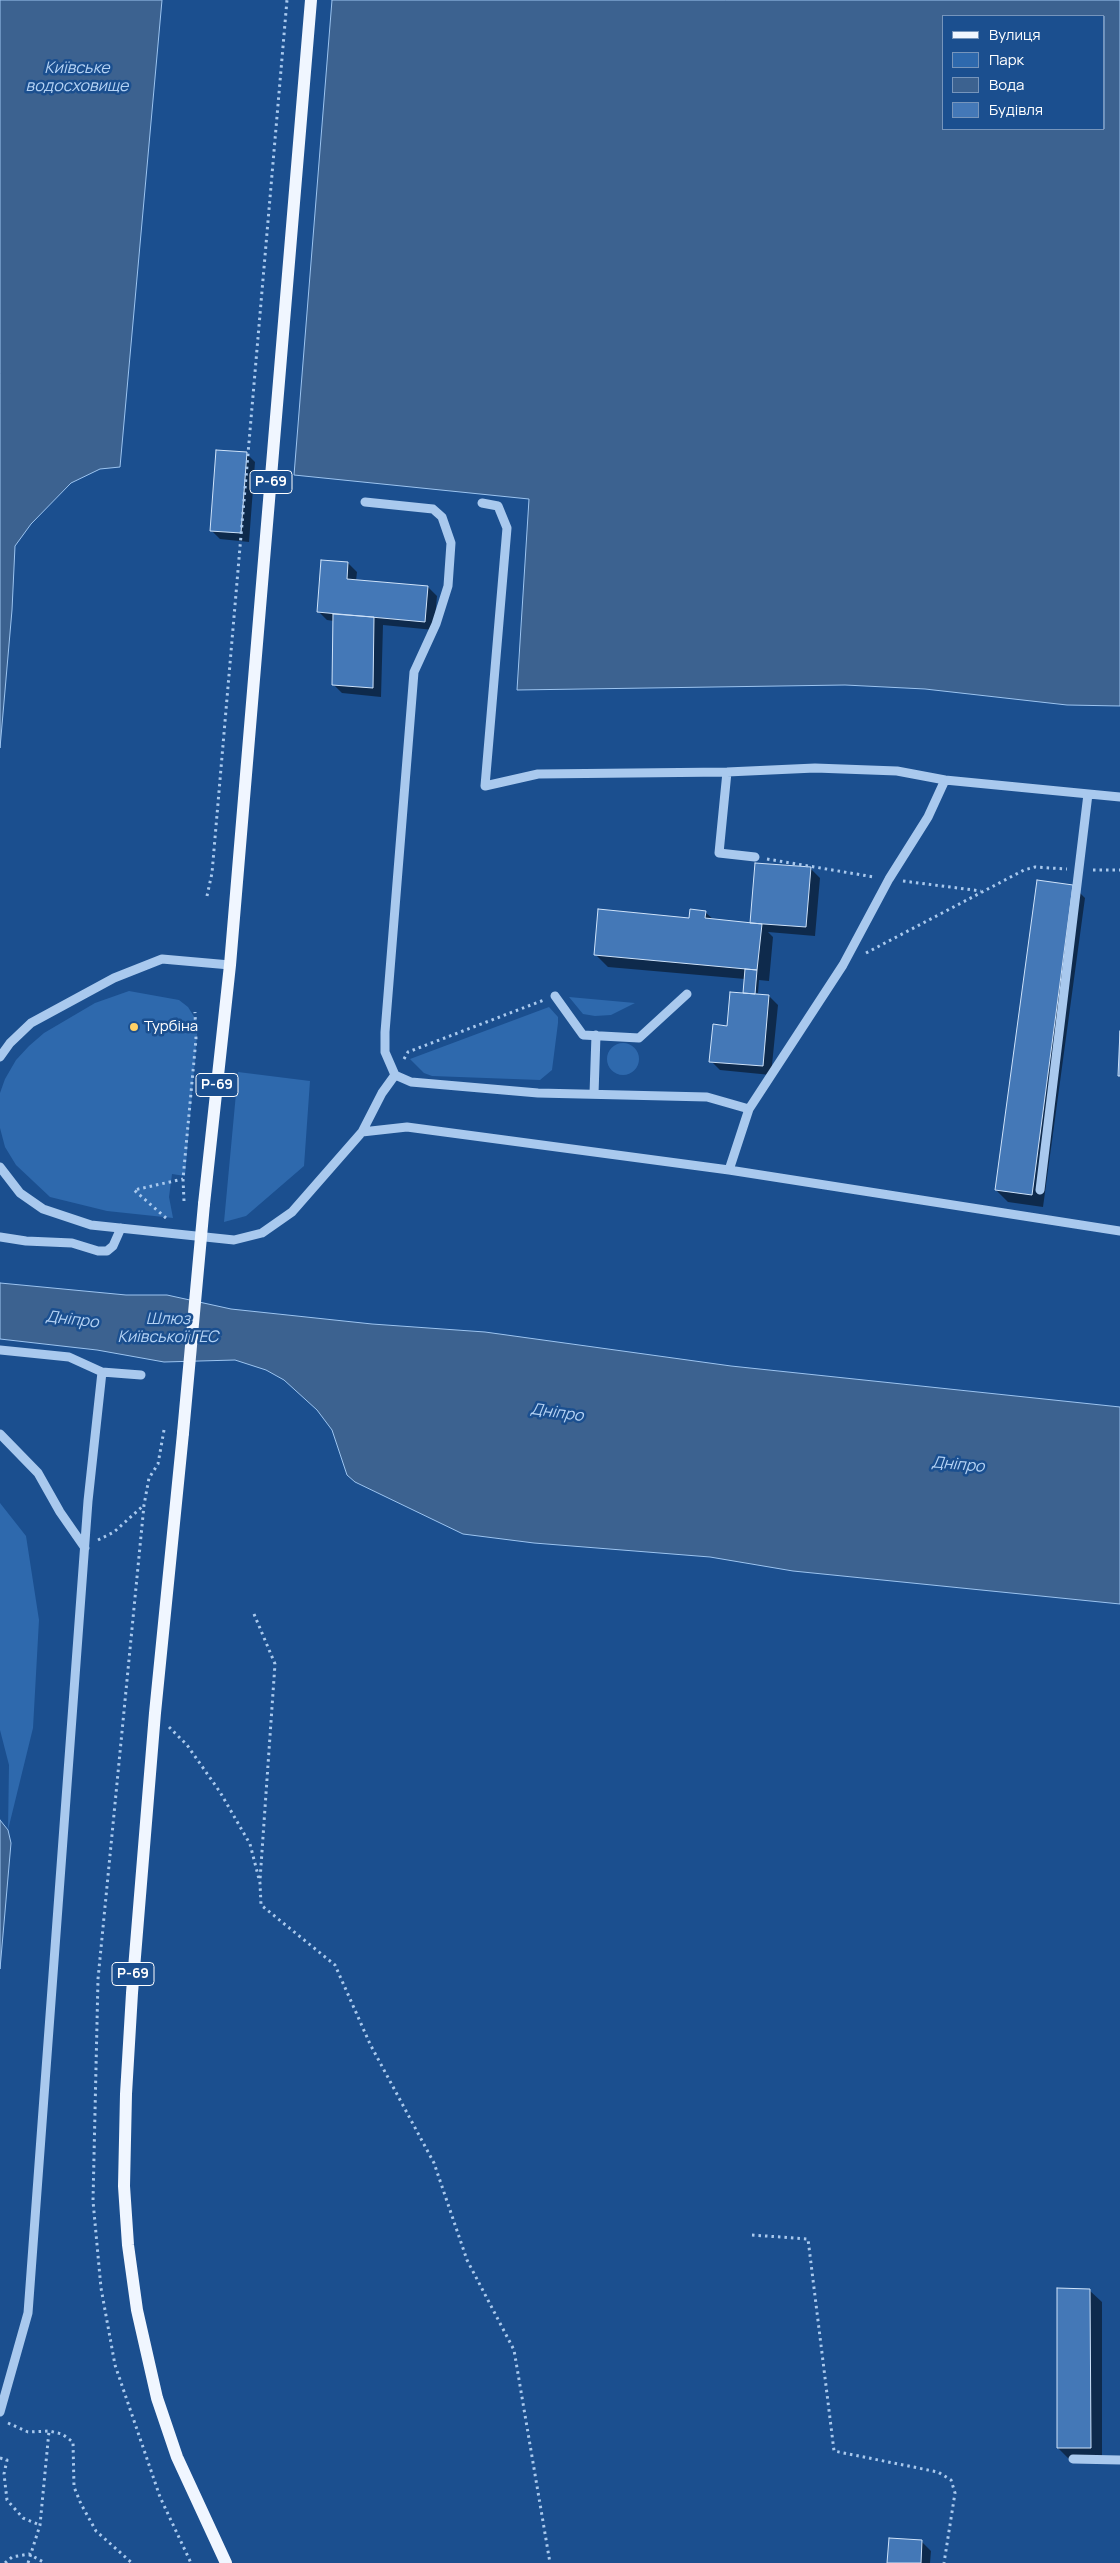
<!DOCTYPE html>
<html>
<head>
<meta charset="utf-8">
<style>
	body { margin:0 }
	#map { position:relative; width:1120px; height:2563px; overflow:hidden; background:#1b4f8f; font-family:Manrope,sans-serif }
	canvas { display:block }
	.legend { position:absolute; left:942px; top:15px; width:162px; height:115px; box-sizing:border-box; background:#1b4f8f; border:1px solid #7695bc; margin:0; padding:6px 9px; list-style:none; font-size:15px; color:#fff }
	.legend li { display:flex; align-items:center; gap:10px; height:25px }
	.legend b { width:25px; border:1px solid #7695bc }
</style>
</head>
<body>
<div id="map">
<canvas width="1120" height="2563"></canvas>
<ul class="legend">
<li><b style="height:6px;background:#f0f6ff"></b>Вулиця</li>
<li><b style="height:14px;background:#2e69ad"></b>Парк</li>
<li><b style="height:14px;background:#3c6290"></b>Вода</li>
<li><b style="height:14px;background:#4478b7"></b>Будівля</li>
</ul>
</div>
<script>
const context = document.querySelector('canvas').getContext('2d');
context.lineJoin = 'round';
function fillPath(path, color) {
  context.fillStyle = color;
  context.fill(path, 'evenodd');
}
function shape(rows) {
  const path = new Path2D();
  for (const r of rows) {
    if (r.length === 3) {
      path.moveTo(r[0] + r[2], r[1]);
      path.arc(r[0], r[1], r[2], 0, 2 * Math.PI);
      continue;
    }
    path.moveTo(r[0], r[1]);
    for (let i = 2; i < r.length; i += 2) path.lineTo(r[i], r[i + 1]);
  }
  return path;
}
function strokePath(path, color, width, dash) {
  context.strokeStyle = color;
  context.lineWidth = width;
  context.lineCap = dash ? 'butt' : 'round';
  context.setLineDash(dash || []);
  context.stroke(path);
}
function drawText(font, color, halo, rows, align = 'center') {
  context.font = font + ' Manrope,sans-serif';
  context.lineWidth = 5;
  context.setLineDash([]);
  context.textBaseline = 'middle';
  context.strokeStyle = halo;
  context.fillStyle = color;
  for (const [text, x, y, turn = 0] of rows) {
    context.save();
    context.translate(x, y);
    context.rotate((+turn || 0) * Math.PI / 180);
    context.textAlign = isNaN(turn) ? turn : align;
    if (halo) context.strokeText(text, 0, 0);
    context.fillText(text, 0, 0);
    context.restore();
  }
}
const green = shape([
	[129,991,179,1000,188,1007,198,1023,185,1176,172,1174,169,1197,173,1218,107,1211,50,1197,16,1165,5,1147,0,1128,0,1093,5,1079,16,1060,29,1046,44,1033,95,1003],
	[569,997,635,1003,611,1015,595,1016,583,1014],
	[549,1007,558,1017,558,1023,552,1070,540,1080,432,1076,424,1073,410,1059],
	[623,1059,16],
	[238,1072,310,1081,304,1166,246,1216,224,1222],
	[0,1503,26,1536,39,1620,33,1728,8,1830,9,1765,0,1730]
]);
const water = shape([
	[0,0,162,0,120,467,100,469,71,483,31,524,15,546,12,610,0,748,0,0],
	[332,0,1120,0,1120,706,1067,705,925,689,845,685,517,690,529,499,294,475,332,0],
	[944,16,1104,16,1104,129,944,129,944,16],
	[0,1283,126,1295,167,1295,231,1309,372,1324,485,1332,731,1366,1120,1407,1120,1604,793,1571,710,1557,534,1543,463,1534,355,1482,347,1475,332,1430,317,1410,284,1380,266,1370,235,1360,164,1362,97,1350,0,1339,0,1283],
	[0,1820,8,1830,11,1843,0,1969,0,1820]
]);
const shadow = shape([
	[246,453,255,462,249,542,220,539,211,530],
	[348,563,357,572,356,581,428,587,437,596,434,630,383,625,381,697,342,693,333,684,334,621,327,620,318,611],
	[757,864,811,869,820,878,815,936,768,932,773,937,769,981,759,980,758,993,745,992,745,979,608,967,596,955,705,912,714,920,751,924],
	[1073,886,1085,898,1043,1207,1008,1202,996,1190],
	[769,996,778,1005,771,1075,720,1070,711,1061,728,1027],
	[1089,2290,1102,2302,1102,2460,1070,2460,1058,2448],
	[922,2542,931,2551,930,2563,888,2563]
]);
const building = shape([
	[216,450,247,452,241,533,210,531,216,450],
	[321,560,348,562,347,579,428,586,425,622,317,612,321,560],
	[333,614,374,617,373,688,332,685,333,614],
	[755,863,811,867,806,927,750,923,755,863],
	[1037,880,1073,885,1032,1195,995,1190,1037,880],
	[598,909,689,918,690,909,706,911,705,918,762,924,757,970,594,955,598,909],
	[745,969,757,970,755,994,743,993,745,969],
	[730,992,769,995,763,1066,709,1062,713,1024,727,1026,730,992],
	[1120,1031,1120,1076,1118,1076,1120,1031],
	[1057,2288,1090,2289,1091,2448,1057,2448,1057,2288],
	[889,2538,922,2540,921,2563,887,2563,889,2538]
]);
const path = shape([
	[767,859,874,877],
	[1093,870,1120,870],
	[903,881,981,891],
	[207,896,212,873,287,0],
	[866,953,1024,870,1035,867,1067,869],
	[404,1059,408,1052,544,1000],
	[184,1201,183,1179,196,1039,195,1012],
	[166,1218,134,1190,183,1179],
	[164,1430,158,1464,149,1478,144,1505,98,1979,93,2201,101,2288,115,2365,160,2497,191,2563],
	[98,1540,114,1532,144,1505],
	[254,1614,275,1664,260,1880],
	[169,1727,187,1745,220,1792,250,1844,260,1883,261,1905,335,1965,370,2044,434,2163,467,2260,514,2350,550,2563],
	[752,2235,808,2239,834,2451,938,2472,951,2480,955,2493,944,2563],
	[8,2423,28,2432,49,2431,62,2434,73,2442,74,2487,81,2504,96,2531,132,2563],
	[0,2458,7,2460,4,2474,7,2500,23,2518,40,2525],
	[5,2563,12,2557,29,2554,45,2563],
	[28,2563,40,2525,49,2431]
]);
const minor = shape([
	[365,502,433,509,442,517,451,543,448,586,436,624,414,672,385,1032,385,1052,395,1075,411,1082,538,1093,707,1097,749,1109],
	[482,503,498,506,507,528,485,786,538,774,727,772,815,768,897,771,945,780],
	[727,772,719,853,755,857],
	[555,996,583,1035,639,1038,687,994],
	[0,1057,10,1043,31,1023,114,978,162,959,230,965],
	[594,1094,596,1035],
	[362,1132,382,1093,395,1075],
	[0,1167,20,1193,43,1209,91,1225,234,1240,262,1233,292,1212,362,1132,407,1127,729,1170,1120,1231],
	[729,1170,749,1109,843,965,889,879,928,817,945,780,1120,797],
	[1040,1190,1088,794],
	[0,1237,26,1241,72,1243,98,1251,107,1251,113,1246,121,1228],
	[0,1350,69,1357,102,1372,141,1375],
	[0,1434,38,1473,60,1512,85,1548],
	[0,2412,28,2313,88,1501,102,1372],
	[1073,2459,1120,2460]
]);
const major = shape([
	[204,1204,230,965,311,0],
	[183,1433,155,1713,132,1993,126,2094,124,2186,128,2245,137,2310,157,2398,177,2457,226,2563]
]);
const majorBridge = shape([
	[183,1433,204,1204]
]);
const markers = [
	[134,1027,5,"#ffd166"]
];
const shields = [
	[271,482,42],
	[217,1085,42],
	[133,1974,42]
];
const shieldNames = [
	["Р-69",271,482],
	["Р-69",217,1085],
	["Р-69",133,1974]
];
const poiNames = [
	["Турбіна",144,1027]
];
const waterNames = [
	["Київське",77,69],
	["водосховище",77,87],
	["Дніпро",72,1320,7],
	["Шлюз",168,1320],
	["Київської ГЕС",168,1338],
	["Дніпро",557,1413,8],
	["Дніпро",958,1465,5]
];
fillPath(green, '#2e69ad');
fillPath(water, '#3c6290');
strokePath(water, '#9cc4f0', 1);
fillPath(shadow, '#0007');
fillPath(building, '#4478b7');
strokePath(building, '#cfe3fa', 1);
strokePath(path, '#a9c9ee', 3, [2.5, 4]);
strokePath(minor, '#a9c9ee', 9);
strokePath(major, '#f0f6ff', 12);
strokePath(majorBridge, '#f0f6ff', 12);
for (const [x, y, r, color] of markers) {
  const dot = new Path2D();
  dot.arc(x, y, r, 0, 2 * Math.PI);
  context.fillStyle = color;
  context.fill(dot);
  strokePath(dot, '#1b4f8f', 2);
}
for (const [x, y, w] of shields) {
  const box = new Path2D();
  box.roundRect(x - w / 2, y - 11.5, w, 23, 4);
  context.fillStyle = '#1b4f8f';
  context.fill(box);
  strokePath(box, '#fff', 1);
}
drawText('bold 14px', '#fff', null, shieldNames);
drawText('15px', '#fff', '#1b4f8f', poiNames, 'left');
drawText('italic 16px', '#b5d3f5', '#1b4f8f', waterNames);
</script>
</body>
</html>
